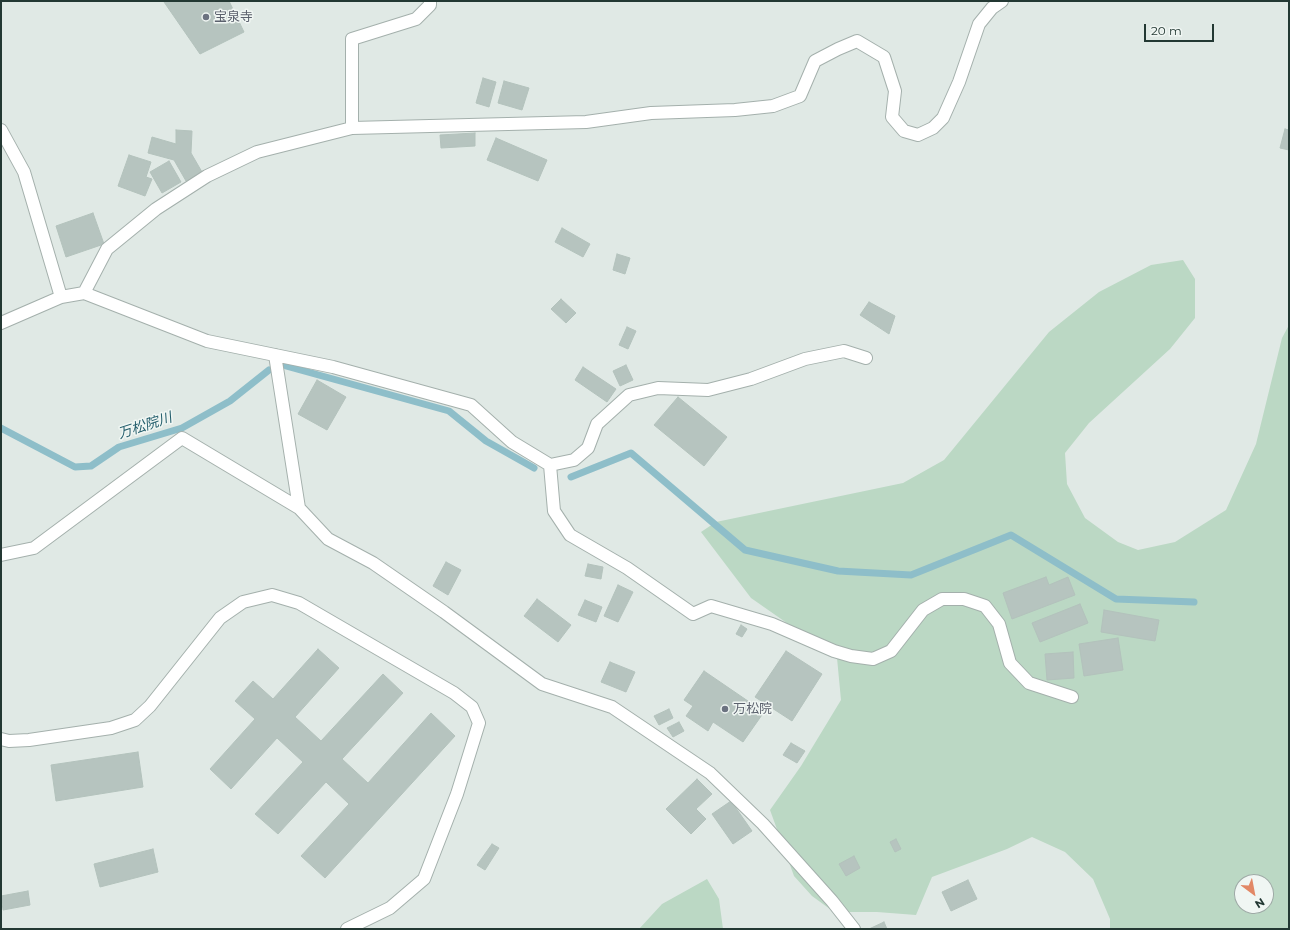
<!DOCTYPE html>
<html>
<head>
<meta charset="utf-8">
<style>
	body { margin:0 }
	#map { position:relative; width:1290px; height:930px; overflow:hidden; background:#e0e9e5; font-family:Montserrat,sans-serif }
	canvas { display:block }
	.frame { position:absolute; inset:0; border:2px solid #233833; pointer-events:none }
	.north { position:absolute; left:1234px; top:874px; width:40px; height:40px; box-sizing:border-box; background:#f0f6f3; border:1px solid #9eaaa6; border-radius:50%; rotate:148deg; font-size:11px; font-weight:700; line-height:16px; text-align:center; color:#233833 }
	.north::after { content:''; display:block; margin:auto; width:14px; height:18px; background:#e28866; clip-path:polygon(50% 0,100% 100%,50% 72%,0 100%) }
	.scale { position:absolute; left:1144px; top:24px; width:70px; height:18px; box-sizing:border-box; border:2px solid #233833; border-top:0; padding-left:5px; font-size:12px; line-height:14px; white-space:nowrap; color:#233833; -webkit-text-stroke:3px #f0f6f3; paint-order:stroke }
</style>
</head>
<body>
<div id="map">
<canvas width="1290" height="930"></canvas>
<div class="frame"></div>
<div class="north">N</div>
<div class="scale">20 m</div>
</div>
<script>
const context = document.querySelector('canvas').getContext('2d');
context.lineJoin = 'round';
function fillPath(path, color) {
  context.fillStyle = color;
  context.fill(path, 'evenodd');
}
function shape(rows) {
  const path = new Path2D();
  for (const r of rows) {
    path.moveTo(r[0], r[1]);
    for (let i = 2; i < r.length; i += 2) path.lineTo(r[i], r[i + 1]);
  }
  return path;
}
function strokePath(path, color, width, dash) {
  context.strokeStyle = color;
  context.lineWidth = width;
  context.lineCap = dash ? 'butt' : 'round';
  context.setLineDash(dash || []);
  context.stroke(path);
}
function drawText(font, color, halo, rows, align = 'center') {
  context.font = font + ' Montserrat,"Noto Sans JP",sans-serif';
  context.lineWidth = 3;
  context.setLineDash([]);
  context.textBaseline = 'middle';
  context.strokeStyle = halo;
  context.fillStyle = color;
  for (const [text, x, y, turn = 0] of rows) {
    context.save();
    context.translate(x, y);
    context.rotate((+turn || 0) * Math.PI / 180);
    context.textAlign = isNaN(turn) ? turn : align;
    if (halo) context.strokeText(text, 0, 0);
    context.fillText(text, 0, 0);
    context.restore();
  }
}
const green = shape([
	[1183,260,1195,279,1195,318,1170,349,1089,423,1065,453,1067,484,1085,518,1118,542,1138,550,1175,542,1226,510,1256,444,1282,338,1289,325,1289,929,1110,929,1110,919,1093,879,1065,852,1032,837,1007,849,932,877,916,915,877,912,834,912,812,896,794,876,770,810,801,766,841,700,837,658,751,598,701,532,716,522,903,483,944,460,1049,332,1099,292,1151,265],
	[1242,882,1266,882,1266,906,1242,906],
	[707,879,719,899,723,929,639,929,662,904]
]);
const stream = shape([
	[286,366,449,411,486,441,534,468],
	[1,428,75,467,91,466,119,447,182,428,230,401,269,370],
	[571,477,631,453,745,550,838,571,911,575,1011,535,1116,599,1194,602]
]);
const building = shape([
	[167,1,229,1,244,32,200,54,164,2,167,1],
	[483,78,496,82,489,107,476,103,483,78],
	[504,81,529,88,522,110,498,103,504,81],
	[1285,129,1289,130,1289,150,1280,148,1285,129],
	[176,130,192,131,191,153,202,172,186,181,174,160,148,153,152,137,176,144,176,130],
	[475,133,475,146,441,148,440,135,475,133],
	[496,138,547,160,538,181,487,160,496,138],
	[129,155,151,162,146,177,152,179,145,196,118,186,129,155],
	[169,161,181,182,162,193,150,172,169,161],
	[93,213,104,244,66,257,56,226,93,213],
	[562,228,590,244,583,257,555,242,562,228],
	[617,254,630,258,625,274,613,270,617,254],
	[561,299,576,313,566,323,551,309,561,299],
	[869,302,895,316,889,334,860,315,869,302],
	[627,327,636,331,628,349,619,345,627,327],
	[626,365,633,380,620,386,613,371,626,365],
	[583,367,616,389,607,402,575,380,583,367],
	[317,380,346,397,327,430,298,414,317,380],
	[678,397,727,437,704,466,654,425,678,397],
	[446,562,461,570,448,595,433,586,446,562],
	[588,564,603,567,601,579,585,576,588,564],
	[1046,577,1049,585,1068,577,1075,595,1012,619,1003,593,1046,577],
	[618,585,633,592,618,622,604,616,618,585],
	[537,599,571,625,558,642,524,616,537,599],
	[585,600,602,607,596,622,578,615,585,600],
	[1080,604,1088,623,1040,642,1032,623,1080,604],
	[1104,610,1159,620,1155,641,1101,632,1104,610],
	[741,625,747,629,742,637,736,634,741,625],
	[1118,638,1123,670,1084,676,1079,644,1118,638],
	[318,649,339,668,295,717,321,741,383,674,403,693,342,759,368,783,431,713,455,736,325,878,301,856,349,804,326,782,278,834,255,814,303,762,277,738,231,789,210,769,255,719,235,701,253,681,273,699,318,649],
	[786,651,822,674,792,721,755,697,786,651],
	[1073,652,1074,678,1047,680,1045,654,1073,652],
	[610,662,635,672,626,692,601,682,610,662],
	[704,671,764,712,743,742,713,722,708,731,686,716,693,706,684,700,704,671],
	[669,709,673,718,659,725,654,716,669,709],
	[679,722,684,731,673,737,667,728,679,722],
	[791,743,805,751,797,763,783,755,791,743],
	[138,752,143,787,56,801,51,765,138,752],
	[697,779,712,794,696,809,706,819,691,834,666,809,697,779],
	[731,801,752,831,733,844,712,814,731,801],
	[896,839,901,849,895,852,890,842,896,839],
	[492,844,499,848,485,870,477,865,492,844],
	[153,849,158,872,100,887,94,864,153,849],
	[854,856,860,868,846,876,839,864,854,856],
	[968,880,977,899,951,911,942,892,968,880],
	[28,891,30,905,3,910,1,896,28,891],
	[884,922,887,929,869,929,884,922]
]);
const service = shape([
	[1,739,9,741,29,740,111,728,135,720,150,706,220,618,243,602,272,595,299,603,454,693,472,707,479,723,457,794,424,879,390,908,347,929]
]);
const minor = shape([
	[352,128,352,39,416,19,430,5,430,1],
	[1,130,24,172,61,297],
	[84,293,107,249,156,209,207,176,257,152,352,128,586,122,651,113,735,110,773,106,800,96,815,61,838,49,857,41,884,57,895,91,892,117,904,131,918,135,933,128,943,118,959,82,979,24,992,8,1002,1],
	[1,323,61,297,84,293,207,341,333,367,471,405,512,442,550,465,574,460,588,448,597,424,629,395,658,388,708,390,751,379,805,359,844,351,866,358],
	[275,355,299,508,328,539,373,563,444,612,542,684,612,707,710,773,763,824,832,901,854,929],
	[550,465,554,511,570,535,627,568,693,614,711,606,772,624,834,651,851,656,873,659,891,651,923,610,942,599,964,599,985,606,999,624,1010,663,1029,683,1072,697],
	[1,555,34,548,182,438,299,508]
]);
const markers = [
	[206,17,4,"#6b7280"],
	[725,709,4,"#6b7280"]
];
const worshipNames = [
	["宝泉寺",214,17],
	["万松院",733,709]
];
const waterNames = [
	["万松院川",145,426,-18]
];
fillPath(green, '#bbd8c4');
strokePath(stream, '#8ebec9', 7);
fillPath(building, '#b6c4bf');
strokePath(building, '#b3c2bc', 1);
strokePath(service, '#a4b0ac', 14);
strokePath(minor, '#a4b0ac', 14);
strokePath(service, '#fff', 12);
strokePath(minor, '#fff', 12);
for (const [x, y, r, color] of markers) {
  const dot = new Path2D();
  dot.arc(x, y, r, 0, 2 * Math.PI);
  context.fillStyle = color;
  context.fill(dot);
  strokePath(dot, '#f0f6f3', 1.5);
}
drawText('13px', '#5b616d', '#f0f6f3', worshipNames, 'left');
drawText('italic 14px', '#245e6c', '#f0f6f3', waterNames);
</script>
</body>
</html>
